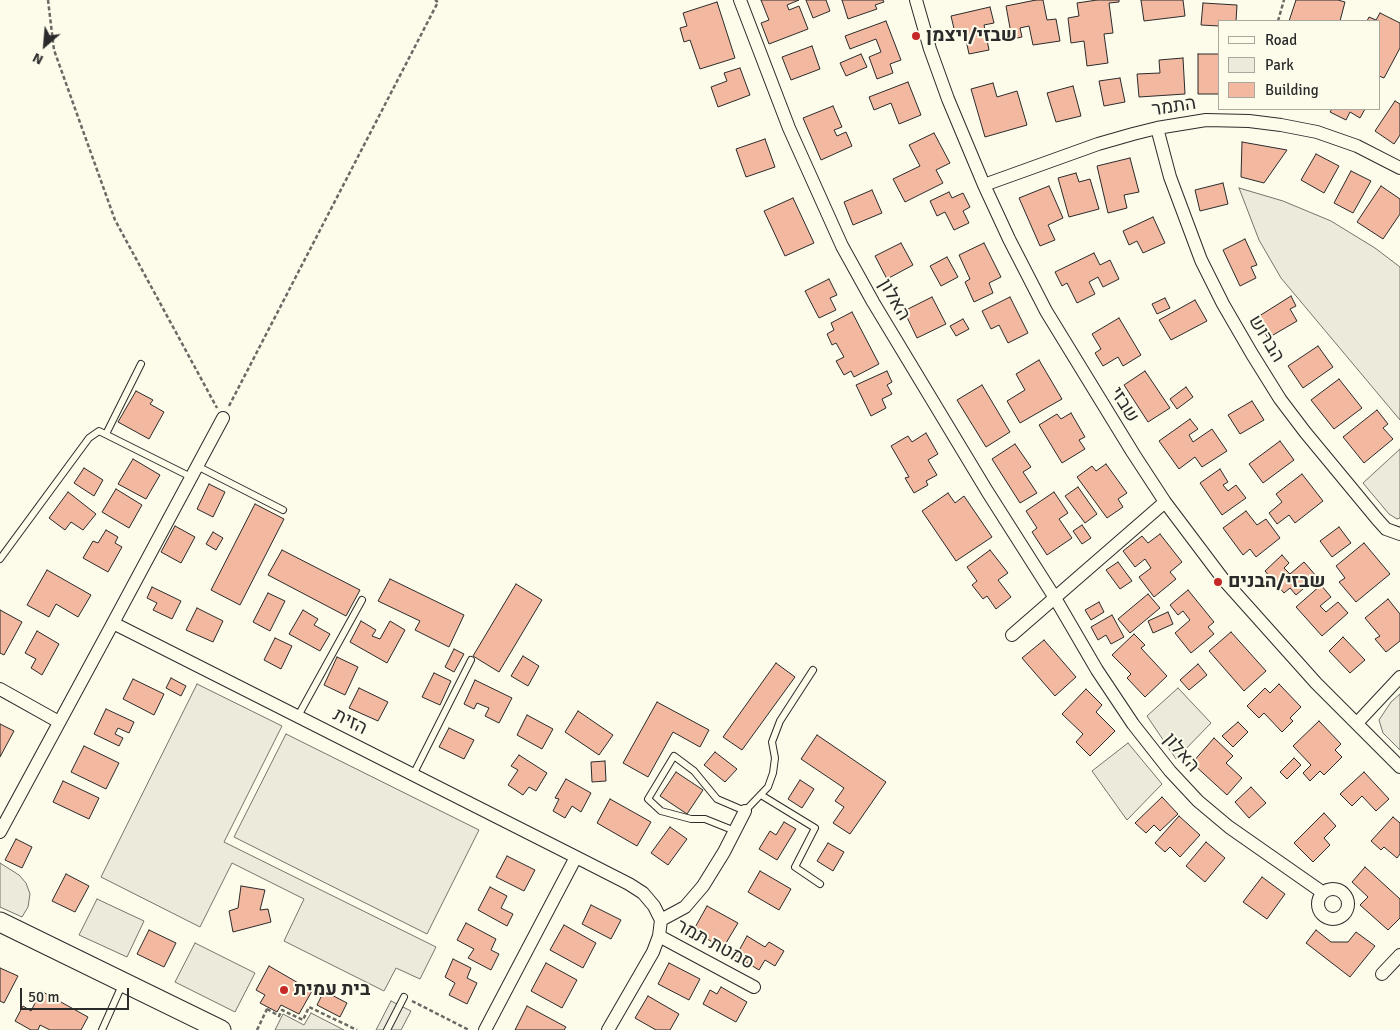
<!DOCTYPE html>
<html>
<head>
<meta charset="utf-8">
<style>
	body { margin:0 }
	#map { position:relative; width:1400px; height:1030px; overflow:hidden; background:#fdfbea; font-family:Signika,sans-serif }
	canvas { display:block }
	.legend { position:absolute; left:1218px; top:20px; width:162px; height:90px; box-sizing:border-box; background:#fdfbea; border:1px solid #a9a89e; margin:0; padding:6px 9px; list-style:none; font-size:15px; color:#2b2b2b }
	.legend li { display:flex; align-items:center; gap:10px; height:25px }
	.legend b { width:25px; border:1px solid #a9a89e }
	.north { position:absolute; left:20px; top:20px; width:50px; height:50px; -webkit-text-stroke:4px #fdfbea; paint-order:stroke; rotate:207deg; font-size:14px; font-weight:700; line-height:20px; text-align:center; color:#2b2b2b }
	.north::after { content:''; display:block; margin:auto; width:18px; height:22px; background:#2b2b2b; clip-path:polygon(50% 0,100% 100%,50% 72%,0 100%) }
	.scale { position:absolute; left:20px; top:988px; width:109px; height:22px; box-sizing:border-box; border:2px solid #2b2b2b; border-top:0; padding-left:6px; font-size:15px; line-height:18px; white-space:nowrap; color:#2b2b2b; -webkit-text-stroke:4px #fdfbea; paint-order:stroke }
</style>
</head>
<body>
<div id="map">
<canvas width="1400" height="1030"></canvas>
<ul class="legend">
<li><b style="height:6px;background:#fdfbea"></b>Road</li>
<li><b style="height:14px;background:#ecebdb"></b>Park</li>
<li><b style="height:14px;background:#f2b8a0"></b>Building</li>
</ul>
<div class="north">N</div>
<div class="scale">50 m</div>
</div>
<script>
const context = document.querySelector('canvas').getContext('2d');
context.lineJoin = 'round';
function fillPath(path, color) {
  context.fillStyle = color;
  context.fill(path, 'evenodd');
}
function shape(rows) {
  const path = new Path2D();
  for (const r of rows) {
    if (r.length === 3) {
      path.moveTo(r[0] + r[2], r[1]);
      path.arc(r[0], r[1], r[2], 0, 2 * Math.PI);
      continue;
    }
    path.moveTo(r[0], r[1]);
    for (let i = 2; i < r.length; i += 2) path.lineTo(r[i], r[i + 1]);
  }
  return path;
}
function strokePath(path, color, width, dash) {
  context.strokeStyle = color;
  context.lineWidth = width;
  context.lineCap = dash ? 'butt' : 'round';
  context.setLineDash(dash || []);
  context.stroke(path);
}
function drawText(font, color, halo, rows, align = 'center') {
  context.font = font + ' Signika,Heebo,sans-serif';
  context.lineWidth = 4;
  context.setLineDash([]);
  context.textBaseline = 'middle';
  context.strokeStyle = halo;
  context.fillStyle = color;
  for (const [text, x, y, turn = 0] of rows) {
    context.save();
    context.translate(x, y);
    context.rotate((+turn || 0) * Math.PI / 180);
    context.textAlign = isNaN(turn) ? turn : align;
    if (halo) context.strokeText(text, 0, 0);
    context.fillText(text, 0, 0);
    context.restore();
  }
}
const green = shape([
	[1239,188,1283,201,1331,221,1375,248,1400,267,1400,420,1281,278,1259,240,1239,188],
	[1400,449,1400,518,1397,519,1389,514,1363,483,1400,449],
	[197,684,282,726,224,842,436,947,420,979,396,968,384,991,284,941,304,899,232,863,200,927,101,877,197,684],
	[1178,688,1211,723,1176,759,1147,716,1178,688],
	[1400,694,1400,750,1383,733,1379,720,1391,702,1400,694],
	[286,734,479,830,427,934,234,837,286,734],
	[1128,743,1162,784,1127,820,1092,771,1128,743],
	[0,863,19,875,26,883,30,894,28,907,22,917,0,907,0,863],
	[97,899,144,921,127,957,79,935,97,899],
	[195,943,255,973,235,1012,175,982,195,943],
	[311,1013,344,1030,275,1030,283,1014,304,1025,311,1013]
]);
const parking = shape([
	[391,1001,411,1011,401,1030,376,1030,391,1001]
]);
const building = shape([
	[761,0,799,0,787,5,789,10,799,6,808,29,769,44,761,23,769,20,761,0],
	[806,0,826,0,830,11,813,18,806,0],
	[842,0,883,0,884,2,875,5,877,9,848,19,842,0],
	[1036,0,1043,0,1047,20,1056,19,1060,41,1033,45,1029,26,1020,28,1022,37,1012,39,1006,6,1036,0],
	[1097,0,1119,0,1119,2,1109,3,1113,33,1104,34,1108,63,1087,66,1084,41,1071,43,1068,18,1079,16,1077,3,1097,0],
	[1141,0,1183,0,1185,16,1144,21,1141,0],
	[1296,0,1338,0,1345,2,1340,21,1289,21,1296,0],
	[717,2,735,58,700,69,690,40,684,42,680,28,687,26,683,13,717,2],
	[1203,3,1237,5,1236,21,1219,21,1219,26,1201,25,1203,3],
	[990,7,994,23,984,25,989,50,969,54,964,31,955,33,951,16,990,7],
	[1380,13,1400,23,1400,48,1384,78,1379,76,1379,21,1367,21,1369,17,1376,20,1380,13],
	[886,21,901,60,890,64,893,73,877,79,869,57,881,52,876,39,850,49,845,36,886,21],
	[812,46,820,69,791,80,782,57,812,46],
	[861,54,867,67,846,76,840,63,861,54],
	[1198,54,1219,54,1219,94,1198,94,1198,54],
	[1183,58,1185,94,1139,97,1137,74,1160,73,1159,60,1183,58],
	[740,68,750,95,718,107,711,87,727,81,724,73,740,68],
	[1120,78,1125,102,1104,106,1099,81,1120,78],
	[908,82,921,115,899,124,891,103,874,110,869,97,908,82],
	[993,83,997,97,1017,91,1027,125,985,137,971,89,993,83],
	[1073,86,1081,116,1056,122,1047,93,1073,86],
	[1395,101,1400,104,1400,135,1394,144,1375,131,1395,101],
	[833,106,842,127,834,130,837,136,846,132,852,146,821,160,803,118,833,106],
	[1332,109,1365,109,1360,118,1350,112,1346,120,1330,112,1332,109],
	[934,133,950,163,936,170,943,183,905,202,893,179,920,166,909,145,934,133],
	[765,139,775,167,746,177,736,149,765,139],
	[1242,142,1287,150,1264,183,1241,177,1242,142],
	[1316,154,1339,166,1324,193,1301,180,1316,154],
	[1130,158,1139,192,1124,195,1127,208,1108,213,1097,166,1130,158],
	[1351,171,1371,181,1353,213,1334,203,1351,171],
	[1076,173,1079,182,1090,179,1099,209,1069,217,1058,178,1076,173],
	[1223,183,1228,204,1200,211,1195,190,1223,183],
	[1049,186,1063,218,1048,225,1055,240,1040,246,1019,198,1049,186],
	[1381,186,1400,199,1400,214,1383,239,1357,222,1381,186],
	[872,190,882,213,853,225,844,202,872,190],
	[949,192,952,198,963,193,970,207,963,211,969,223,954,230,945,212,937,216,930,201,949,192],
	[793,198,814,243,785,256,764,211,793,198],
	[1153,217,1165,243,1143,253,1137,241,1129,245,1123,231,1153,217],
	[1245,239,1257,265,1251,267,1256,278,1240,286,1223,250,1245,239],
	[901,243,913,265,887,279,875,256,901,243],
	[984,243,1001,277,989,283,993,293,974,302,965,282,970,279,959,255,984,243],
	[1094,253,1100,265,1110,260,1119,279,1103,287,1098,277,1089,282,1095,294,1077,303,1067,283,1062,286,1055,272,1094,253],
	[947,257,958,277,941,286,930,266,947,257],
	[829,279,837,295,830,298,836,310,819,318,805,291,829,279],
	[1291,296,1296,306,1290,309,1297,321,1268,338,1256,318,1291,296],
	[932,297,946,324,917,338,904,311,932,297],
	[1010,297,1028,333,1008,343,999,325,991,329,982,311,1010,297],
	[1165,298,1170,308,1157,314,1152,304,1165,298],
	[1195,300,1207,321,1171,340,1159,320,1195,300],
	[852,312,879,364,854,377,851,371,844,375,836,361,844,357,836,343,832,345,827,334,834,330,831,323,852,312],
	[1119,318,1141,355,1123,366,1118,357,1103,366,1095,353,1101,349,1092,334,1119,318],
	[963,319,969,329,956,336,950,326,963,319],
	[1318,346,1333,367,1303,388,1288,366,1318,346],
	[1039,360,1062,399,1020,423,1007,401,1025,390,1016,374,1039,360],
	[887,371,892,382,887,385,892,394,882,399,886,408,871,416,856,385,887,371],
	[1145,371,1170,408,1148,422,1124,385,1145,371],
	[1339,379,1362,408,1334,429,1311,400,1339,379],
	[982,385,1010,432,986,447,957,400,982,385],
	[1186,387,1193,397,1177,409,1170,399,1186,387],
	[136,391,153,400,150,404,164,412,149,439,118,422,136,391],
	[1252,401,1264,420,1240,434,1228,415,1252,401],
	[1377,410,1388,424,1383,428,1393,439,1364,463,1343,437,1377,410],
	[1071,413,1085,437,1079,440,1085,449,1062,463,1039,425,1057,414,1061,419,1071,413],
	[1190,419,1198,429,1189,435,1193,442,1212,429,1227,451,1202,467,1195,457,1179,469,1159,441,1190,419],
	[926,433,938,454,928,460,937,475,926,481,928,485,914,493,905,478,909,477,891,446,908,436,912,442,926,433],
	[1280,441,1294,460,1263,483,1249,464,1280,441],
	[1015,444,1031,467,1023,472,1037,493,1020,503,992,459,1015,444],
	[133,459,160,475,146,499,118,484,133,459],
	[1106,464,1127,493,1118,499,1123,507,1107,518,1077,477,1092,466,1096,471,1106,464],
	[84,468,103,480,94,496,74,483,84,468],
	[1220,469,1228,482,1223,485,1228,491,1236,485,1246,498,1222,515,1200,483,1220,469],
	[1302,474,1323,501,1295,523,1289,515,1277,524,1269,513,1282,502,1276,494,1302,474],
	[209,484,225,492,213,517,197,509,209,484],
	[1078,487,1097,514,1085,523,1065,496,1078,487],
	[116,489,142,505,129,528,102,512,116,489],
	[68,492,96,514,83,530,71,522,65,530,49,518,68,492],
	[1054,492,1068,513,1059,519,1072,538,1047,555,1032,532,1037,528,1026,511,1054,492],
	[948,493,955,503,964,496,992,537,956,561,922,511,948,493],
	[255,504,284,519,240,605,211,590,255,504],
	[1246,511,1257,525,1266,519,1280,538,1256,557,1250,549,1243,555,1223,528,1246,511],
	[1082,525,1091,538,1082,544,1073,531,1082,525],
	[175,526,195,537,181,563,161,552,175,526],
	[1339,527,1351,543,1332,557,1320,541,1339,527],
	[106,530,118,537,115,543,122,547,108,572,83,558,93,541,98,543,106,530],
	[213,532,223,538,216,550,206,544,213,532],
	[1160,534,1182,562,1170,572,1176,579,1154,597,1139,577,1151,568,1145,559,1135,567,1123,551,1142,536,1148,543,1160,534],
	[1364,543,1390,574,1356,602,1339,582,1345,578,1336,566,1364,543],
	[282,550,360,590,346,616,268,575,282,550],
	[990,550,1008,573,998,580,1011,597,996,609,987,596,983,599,972,585,977,581,967,567,990,550],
	[1282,555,1289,563,1284,568,1290,574,1304,562,1317,577,1296,595,1290,588,1284,593,1265,571,1282,555],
	[1118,562,1132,581,1120,589,1106,570,1118,562],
	[47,570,91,595,78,617,56,604,49,617,27,605,47,570],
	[390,579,464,615,449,647,415,630,420,621,378,601,390,579],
	[516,584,542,600,499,672,473,656,516,584],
	[1321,585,1331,597,1320,606,1326,612,1338,602,1348,613,1322,636,1296,607,1321,585],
	[152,587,181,601,172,619,153,610,157,603,147,598,152,587],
	[1188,590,1214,622,1208,627,1214,634,1191,653,1175,633,1190,620,1183,611,1178,615,1170,605,1188,590],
	[268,593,285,601,270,631,253,622,268,593],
	[1148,594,1160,608,1130,633,1118,619,1148,594],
	[1388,599,1400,614,1400,641,1386,652,1375,639,1380,636,1365,618,1388,599],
	[1099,602,1104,612,1091,620,1085,610,1099,602],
	[197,608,223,621,213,642,186,630,197,608],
	[0,610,22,622,4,655,0,653,0,610],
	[303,610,318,619,314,625,330,634,320,651,289,634,303,610],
	[1168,612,1173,624,1153,633,1148,621,1168,612],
	[1112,615,1124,637,1111,644,1106,635,1098,640,1091,627,1112,615],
	[361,621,376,630,372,636,380,639,390,621,405,630,387,663,350,642,361,621],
	[37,631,59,644,42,675,31,668,36,659,25,653,37,631],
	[1231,632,1266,671,1244,691,1209,651,1231,632],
	[1134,634,1145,645,1141,648,1167,676,1145,697,1127,678,1131,674,1112,655,1134,634],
	[1343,637,1365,660,1350,673,1329,651,1343,637],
	[275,638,292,646,281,669,264,660,275,638],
	[1044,640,1076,677,1055,696,1022,658,1044,640],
	[454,649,464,654,454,672,445,667,454,649],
	[523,656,539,666,528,686,511,676,523,656],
	[337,657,358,667,345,695,324,685,337,657],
	[776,663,795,677,742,750,723,737,776,663],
	[1198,664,1207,675,1189,690,1180,680,1198,664],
	[434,673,451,681,440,705,422,697,434,673],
	[171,678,186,686,181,696,166,688,171,678],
	[133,679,164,694,154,715,123,699,133,679],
	[475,680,512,698,499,723,485,716,489,708,477,703,474,709,464,704,475,680],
	[1279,684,1301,707,1290,718,1293,721,1282,732,1264,713,1259,718,1247,706,1265,688,1270,693,1279,684],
	[359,688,388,702,378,721,349,708,359,688],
	[1086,689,1102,705,1096,712,1115,731,1090,756,1076,742,1083,734,1062,714,1086,689],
	[657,702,709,730,700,747,673,732,648,777,623,763,657,702],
	[106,709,134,722,129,733,118,728,115,734,123,738,119,746,94,734,106,709],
	[578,711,613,735,599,755,565,732,578,711],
	[527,715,553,729,542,749,517,735,527,715],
	[1319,721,1341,744,1335,750,1342,757,1324,775,1320,771,1310,781,1303,773,1311,765,1293,746,1319,721],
	[1238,722,1248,732,1233,747,1222,736,1238,722],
	[0,724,14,731,0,757,0,724],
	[449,728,474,740,464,759,439,747,449,728],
	[817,735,886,782,850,834,833,823,844,807,835,801,844,788,801,759,817,735],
	[1214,738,1233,756,1226,763,1242,778,1227,795,1192,763,1214,738],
	[84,746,119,763,106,789,71,772,84,746],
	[715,752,737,769,725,782,704,765,715,752],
	[519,755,547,773,536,791,529,787,523,795,508,785,518,770,511,766,519,755],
	[1294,758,1301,765,1287,779,1280,772,1294,758],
	[605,761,606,781,592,782,591,762,605,761],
	[676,772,703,790,687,814,660,796,676,772],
	[1364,772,1389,799,1376,811,1362,796,1352,806,1340,794,1364,772],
	[566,779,591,793,581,812,572,806,565,818,553,811,559,799,555,798,566,779],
	[800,780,814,789,802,808,788,799,800,780],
	[63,781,99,798,89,819,53,802,63,781],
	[1251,787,1266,803,1249,818,1235,802,1251,787],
	[1162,797,1178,814,1160,831,1154,825,1146,833,1135,823,1162,797],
	[610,799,651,822,637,846,597,823,610,799],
	[1324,813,1336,826,1324,838,1330,845,1313,862,1294,843,1324,813],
	[1179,816,1200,835,1180,857,1170,847,1165,852,1155,843,1179,816],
	[1393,817,1400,823,1400,854,1397,858,1384,847,1381,850,1371,841,1393,817],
	[784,822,796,829,777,860,759,849,770,831,776,835,784,822],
	[670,827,687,839,668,865,651,853,670,827],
	[16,839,32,847,22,868,5,860,16,839],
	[1206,842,1225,858,1205,882,1186,866,1206,842],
	[828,843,844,852,833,871,817,861,828,843],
	[507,856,535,870,524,891,496,877,507,856],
	[1365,867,1400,899,1400,918,1388,930,1360,905,1368,897,1352,882,1365,867],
	[760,871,791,889,779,910,748,892,760,871],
	[66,874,89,886,75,912,52,901,66,874],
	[1262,877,1285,894,1267,919,1243,902,1262,877],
	[241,886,265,890,260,910,268,909,271,922,233,932,229,911,238,908,241,886],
	[490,887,507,896,501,908,513,914,507,926,478,910,490,887],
	[591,905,621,920,611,939,582,924,591,905],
	[707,906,738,923,723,948,693,931,707,906],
	[466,923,496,939,491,950,499,954,491,970,468,958,474,949,457,940,466,923],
	[564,925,596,943,583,968,550,950,564,925],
	[149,930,176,943,164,967,137,954,149,930],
	[1316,930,1331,942,1348,942,1356,932,1375,946,1350,977,1306,943,1316,930],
	[747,936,765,947,769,942,784,951,775,966,765,960,759,970,736,956,747,936],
	[453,959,471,968,467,978,477,983,467,1004,449,995,455,983,445,977,453,959],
	[546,963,577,980,562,1008,531,991,546,963],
	[669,963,700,979,689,1000,658,984,669,963],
	[269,966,312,991,299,1014,281,1005,277,1012,260,1003,265,995,256,990,269,966],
	[0,968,18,976,4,1003,0,1001,0,968],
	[721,987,747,1002,736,1022,703,1004,710,990,717,994,721,987],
	[41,991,88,1017,81,1030,50,1030,40,1025,38,1030,31,1030,15,1021,23,1006,31,1011,41,991],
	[324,991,347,1003,340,1017,317,1005,324,991],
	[648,996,679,1014,670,1030,656,1030,635,1018,648,996],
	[527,1006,566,1027,564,1030,515,1030,527,1006]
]);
const path = shape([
	[48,0,54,50,115,220,217,408],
	[1278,21,1284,0],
	[229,406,438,2,435,0],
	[412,1001,469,1030],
	[267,1009,279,1016,282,1010,303,1020,309,1007,357,1030],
	[257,1030,268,1007]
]);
const lane = shape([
	[106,434,141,364],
	[197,466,283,510],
	[0,559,89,438,99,431,191,477],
	[298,716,362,600],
	[413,775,471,660],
	[761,795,815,828,795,867,820,884],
	[735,831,705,819,691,819,661,811,648,799,674,756,694,771,717,799,745,811,768,787,773,773,775,758,772,742,780,721,813,670],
	[102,1030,123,983],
	[387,1030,404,997]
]);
const street = shape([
	[740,0,789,128,842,246,873,302,987,491,1055,598,1097,670,1133,724,1170,771,1198,801,1229,827,1322,892],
	[916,0,930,49,948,99,984,185,1009,239,1046,311,1133,453,1165,502,1223,579,1316,683,1400,767],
	[1157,128,1170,177,1201,260,1223,304,1252,354,1280,399,1305,432,1377,519,1386,529,1400,534],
	[984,185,1098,144,1133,134,1157,128,1206,120,1249,121,1281,125,1317,132,1357,146,1400,168],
	[113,623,223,418],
	[1012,635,1165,502],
	[0,689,59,722],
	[1357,723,1400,677],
	[0,832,113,623,576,857,629,884,643,893,654,906,661,920,659,936,653,952,608,1030],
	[1333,904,15],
	[661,920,685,907,703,886,724,852,745,811],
	[659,936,754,987],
	[1382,974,1400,955],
	[485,1030,576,857]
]);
const secondary = shape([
	[0,922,221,1030]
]);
const markers = [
	[916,36,5,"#c62828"],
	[1218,582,5,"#c62828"],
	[284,990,5,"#c62828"]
];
const poiNames = [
	["שבזי/ויצמן",926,36],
	["שבזי/הבנים",1228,582],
	["בית עמית",294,990]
];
const streetNames = [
	["התמר",1174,107,-9],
	["האלון",894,300,60],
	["הברוש",1266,339,59],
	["שבזי",1124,405,58],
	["הזית",350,722,27],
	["האלון",1181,753,50],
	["סמטת תמר",715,945,28]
];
fillPath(green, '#ecebdb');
strokePath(green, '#74746e', 1);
fillPath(parking, '#eceadb');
strokePath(parking, '#74746e', 1);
fillPath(building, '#f2b8a0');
strokePath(building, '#2b2b2b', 1);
strokePath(lane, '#2b2b2b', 8);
strokePath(street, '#2b2b2b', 14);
strokePath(secondary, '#2b2b2b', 21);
strokePath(path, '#6a6964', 2.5, [4, 2.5]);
strokePath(lane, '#fdfbea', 6);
strokePath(street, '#fdfbea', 12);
strokePath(secondary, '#fdfbea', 19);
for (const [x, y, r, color] of markers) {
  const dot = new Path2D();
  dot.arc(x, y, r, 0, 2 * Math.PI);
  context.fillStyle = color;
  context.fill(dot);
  strokePath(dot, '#fdfbea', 2);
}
drawText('bold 19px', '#2b2b2b', '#fdfbea', poiNames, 'left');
drawText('19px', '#2b2b2b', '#fdfbea', streetNames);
</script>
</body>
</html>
